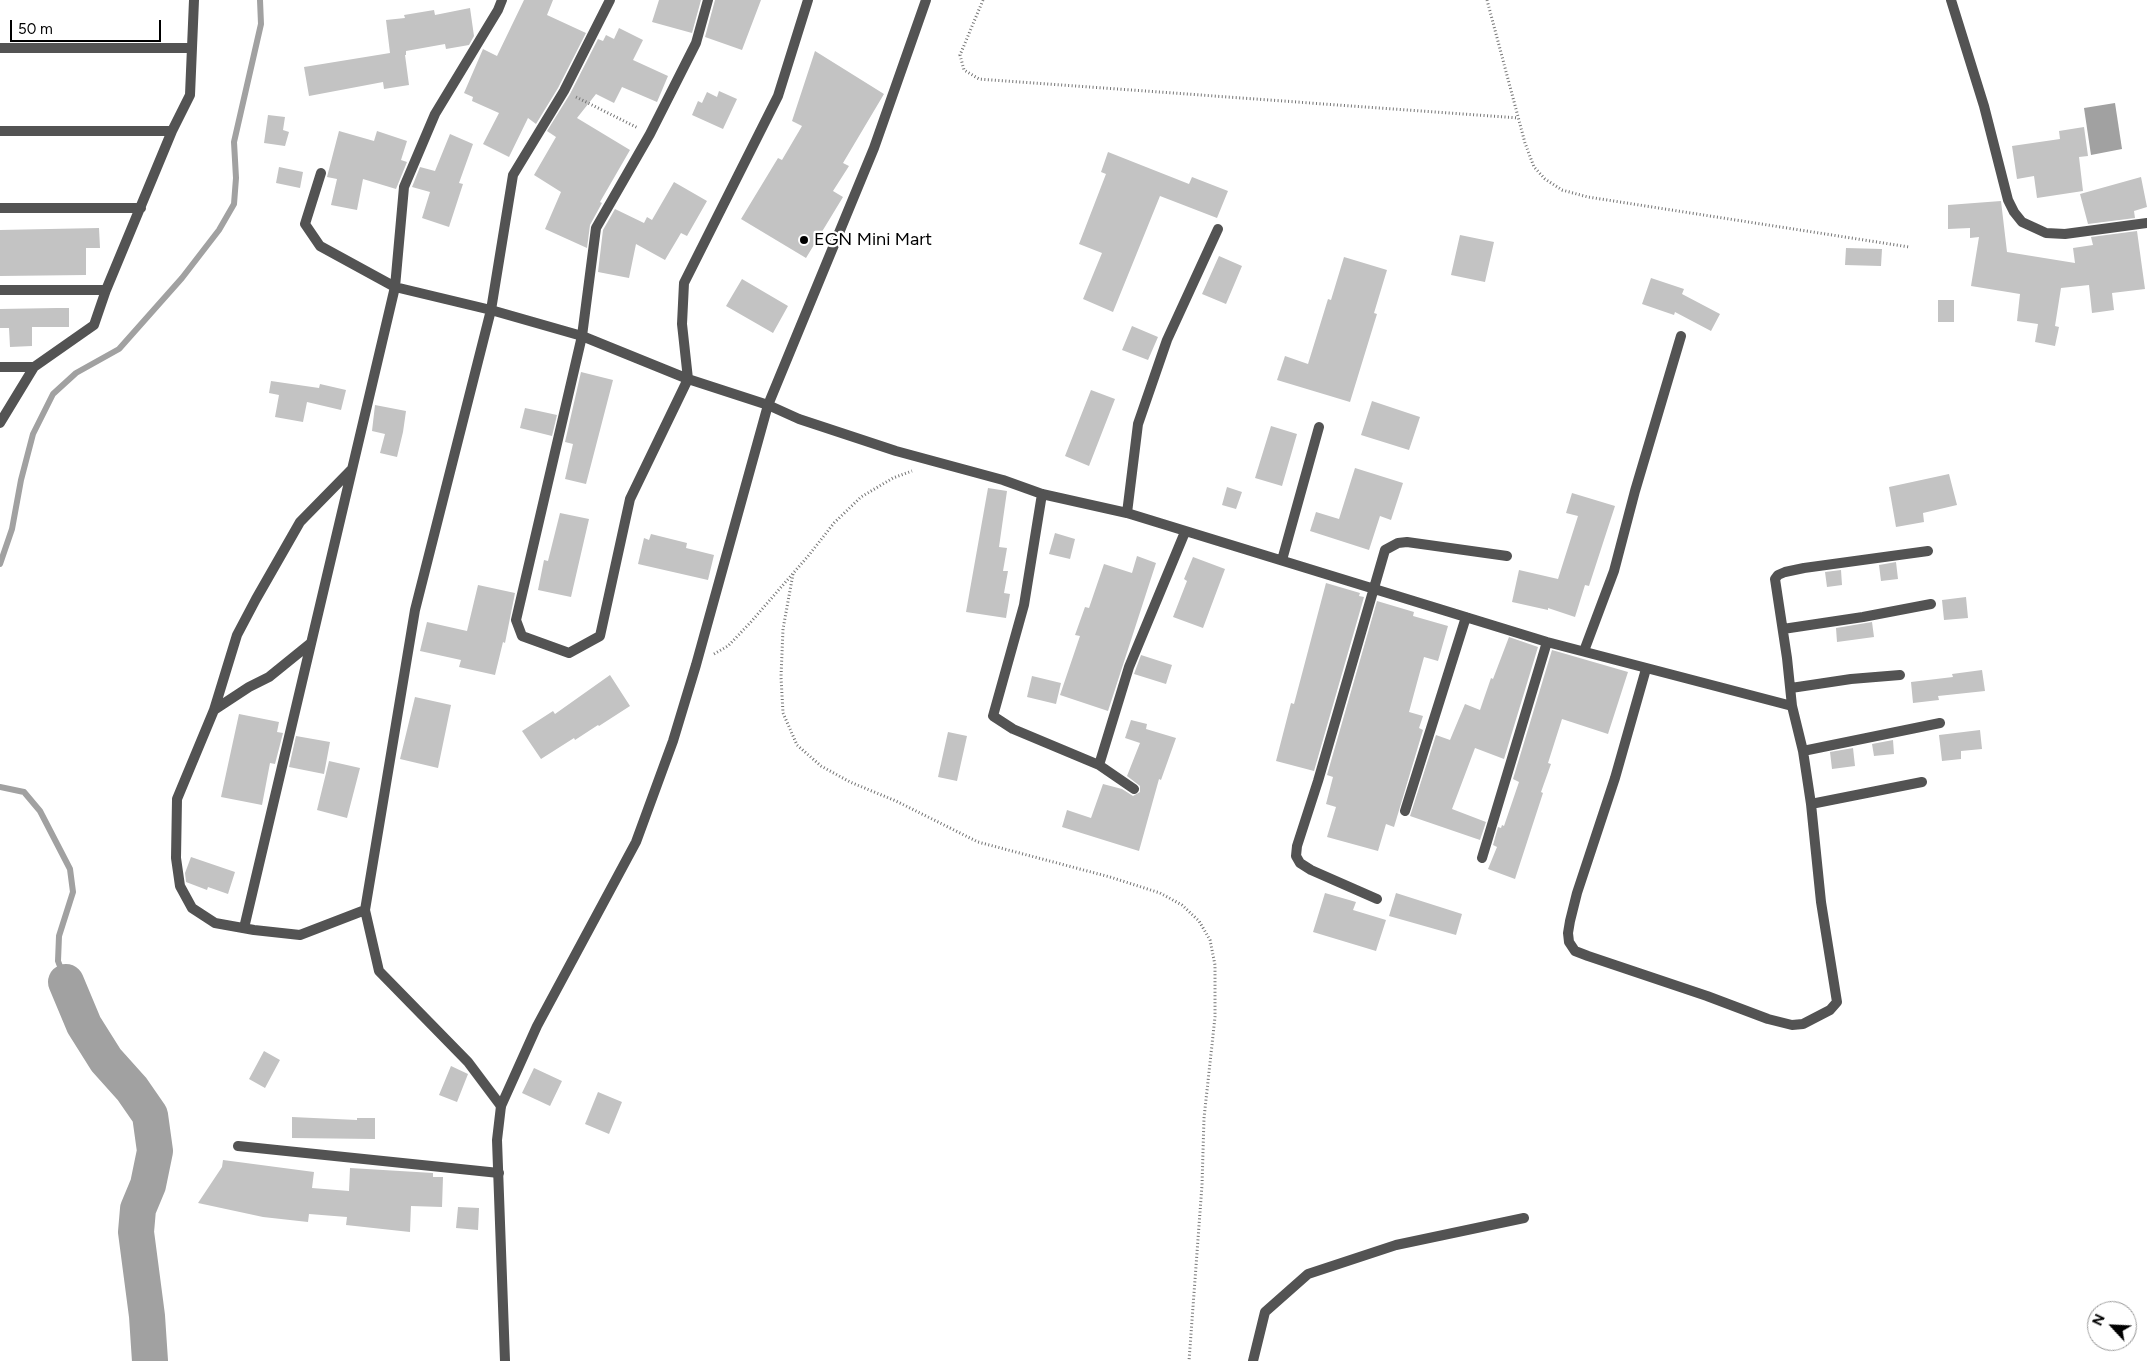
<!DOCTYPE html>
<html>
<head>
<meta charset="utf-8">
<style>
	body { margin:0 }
	#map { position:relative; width:2147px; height:1361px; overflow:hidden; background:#fff; font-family:Figtree,sans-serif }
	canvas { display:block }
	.north { position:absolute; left:2087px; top:1301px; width:50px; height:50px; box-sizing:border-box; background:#fff; border:1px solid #999; border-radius:50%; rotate:295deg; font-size:14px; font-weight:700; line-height:20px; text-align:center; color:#000 }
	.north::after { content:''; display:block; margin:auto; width:18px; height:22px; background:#000; clip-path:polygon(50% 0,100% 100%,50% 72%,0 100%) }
	.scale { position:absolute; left:10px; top:20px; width:151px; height:22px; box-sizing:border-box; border:2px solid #000; border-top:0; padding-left:6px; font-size:15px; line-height:18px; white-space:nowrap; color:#000; -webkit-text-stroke:4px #fff; paint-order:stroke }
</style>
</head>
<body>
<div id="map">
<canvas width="2147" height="1361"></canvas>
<div class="north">N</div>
<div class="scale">50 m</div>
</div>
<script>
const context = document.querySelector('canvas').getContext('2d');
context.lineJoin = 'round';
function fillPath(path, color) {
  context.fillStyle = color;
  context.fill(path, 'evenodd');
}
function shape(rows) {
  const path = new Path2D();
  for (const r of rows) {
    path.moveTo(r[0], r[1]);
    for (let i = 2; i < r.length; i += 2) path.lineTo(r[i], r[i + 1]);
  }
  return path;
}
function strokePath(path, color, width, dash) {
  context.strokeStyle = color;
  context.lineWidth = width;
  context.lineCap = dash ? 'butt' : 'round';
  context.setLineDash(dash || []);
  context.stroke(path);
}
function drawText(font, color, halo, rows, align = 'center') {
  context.font = font + ' Figtree,sans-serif';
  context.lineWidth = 4.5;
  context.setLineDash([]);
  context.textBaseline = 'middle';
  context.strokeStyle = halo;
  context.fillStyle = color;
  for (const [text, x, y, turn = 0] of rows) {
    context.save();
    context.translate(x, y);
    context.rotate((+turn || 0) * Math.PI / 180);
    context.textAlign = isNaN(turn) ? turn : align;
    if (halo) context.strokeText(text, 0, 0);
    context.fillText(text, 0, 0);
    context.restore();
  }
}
const water = shape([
	[2115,103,2122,149,2091,155,2084,108]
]);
const stream = shape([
	[0,564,12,529,21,480,33,434,53,394,76,373,119,349,182,278,219,230,234,204,236,178,234,142,261,24,260,0],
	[0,787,24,792,40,811,70,869,73,892,59,936,58,961,66,982]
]);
const river = shape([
	[66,982,84,1025,106,1060,132,1089,150,1115,155,1151,148,1185,138,1209,136,1232,147,1316,150,1361]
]);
const building = shape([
	[524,0,553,0,547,15,586,33,558,88,536,124,528,118,509,157,483,144,499,113,472,101,473,97,464,93,483,49,497,56],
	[659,0,701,0,692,33,652,22],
	[715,0,761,0,742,50,705,37],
	[470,8,474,36,469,45,446,49,445,44,406,51,406,55,405,55,409,85,384,89,383,82,309,96,304,67,390,53,386,20,405,18,404,15,434,10,435,15],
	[619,28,643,40,633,60,668,76,657,102,622,87,614,103,596,94,577,118,630,150,600,202,602,203,590,225,587,248,545,229,561,192,534,175,556,137,547,131,570,94,598,39,603,41,606,35,614,39],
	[815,51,884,94,843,163,849,166,833,191,843,197,806,258,741,219,778,158,782,160,802,126,792,121],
	[719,91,737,99,723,129,692,115,698,101,702,103,707,92,717,97],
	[268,115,285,117,283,130,289,132,285,146,264,143],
	[2084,127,2088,156,2079,157,2083,191,2037,198,2034,176,2017,179,2012,146,2060,139,2059,131],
	[339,131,374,141,377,131,407,141,401,160,407,162,396,189,363,179,357,210,331,205,337,179,327,177],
	[450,134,473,144,459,183,463,184,449,227,422,218,430,192,412,187,420,167,435,171],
	[1108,152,1189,184,1192,177,1228,191,1217,218,1160,196,1113,312,1083,299,1102,253,1079,244,1106,174,1101,172],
	[279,167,303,172,300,188,276,183],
	[2141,177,2147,207,2134,211,2135,218,2088,224,2080,194],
	[674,182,707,201,687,236,681,233,665,260,636,244,629,278,598,272,603,230,615,209,644,223,647,217,652,220],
	[2001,201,2007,252,2075,263,2073,248,2093,245,2091,237,2137,231,2145,289,2112,293,2114,310,2092,313,2089,285,2061,288,2055,326,2059,327,2055,346,2035,342,2038,324,2017,321,2020,294,1971,286,1979,237,1970,238,1970,228,1948,229,1948,205],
	[99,228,100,248,86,248,86,275,0,276,0,230],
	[1460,235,1494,242,1485,282,1451,275],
	[1846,248,1882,249,1881,266,1845,265],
	[1219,256,1242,266,1226,304,1202,294],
	[1344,257,1387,270,1374,313,1377,314,1350,402,1277,380,1285,356,1308,364,1328,299,1331,300],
	[1651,278,1684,289,1682,294,1720,314,1711,331,1675,312,1674,315,1642,304],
	[742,279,788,306,773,333,726,306],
	[1938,300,1954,300,1954,322,1938,322],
	[57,308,69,308,69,327,32,327,32,346,10,347,9,328,0,328,0,309],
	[1132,326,1158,337,1148,360,1122,350],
	[581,372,613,380,586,484,565,479,573,444,565,442],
	[271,381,319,388,320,384,346,390,341,410,307,402,303,422,275,417,279,395,269,393],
	[1091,390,1115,399,1089,466,1065,456],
	[1372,401,1420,417,1409,450,1361,435],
	[375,405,406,411,403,432,397,457,380,453,385,434,372,431],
	[525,408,557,415,552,436,520,428],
	[1271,426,1297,434,1282,486,1255,478],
	[1355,468,1403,483,1391,520,1380,516,1369,550,1310,531,1316,512,1339,519],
	[1949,474,1957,505,1923,513,1924,522,1896,527,1889,487],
	[1227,487,1242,492,1236,509,1222,505],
	[988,488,1007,491,999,547,1007,548,1003,571,1008,571,1004,593,1010,594,1006,618,966,612],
	[1572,493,1615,506,1589,586,1585,585,1575,617,1548,608,1548,610,1512,602,1519,570,1558,579,1578,516,1566,513],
	[560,513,589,519,571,597,538,590,544,560,548,561],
	[1055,533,1075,539,1070,559,1049,554],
	[651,534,687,543,686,548,714,555,708,580,638,564,644,538,649,540],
	[1137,556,1156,563,1108,711,1060,695,1080,636,1075,635,1085,607,1089,608,1104,564,1132,573],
	[1193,557,1225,569,1203,628,1173,617,1187,581,1184,579],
	[1896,562,1898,579,1881,581,1879,565],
	[1841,570,1842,585,1827,587,1825,572],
	[1326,583,1360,593,1359,596,1364,597,1314,771,1276,761,1291,703,1294,704],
	[478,585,515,593,505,643,503,642,495,675,459,667,461,660,420,651,427,622,467,631],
	[1966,597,1968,618,1944,620,1942,600],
	[1377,601,1414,612,1413,616,1448,626,1438,661,1424,657,1409,712,1423,716,1419,728,1423,730,1394,827,1386,824,1378,851,1327,837,1336,807,1326,804,1333,777,1327,775],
	[1872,622,1874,637,1837,642,1836,628],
	[1509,637,1538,647,1504,759,1475,748,1452,809,1486,822,1480,840,1410,816,1436,735,1450,740,1465,704,1480,710,1491,678,1493,679],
	[1552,650,1628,672,1608,734,1562,719,1548,763,1551,764,1541,792,1543,793,1515,879,1488,869,1497,847,1493,845,1498,827,1501,828,1502,825,1504,826,1519,782,1513,779],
	[1141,655,1172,665,1166,684,1134,674],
	[1982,670,1985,691,1938,696,1939,700,1913,703,1911,682,1953,677,1952,674],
	[610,675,630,706,599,726,598,725,575,740,574,738,541,759,522,731,553,711,555,714],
	[1032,676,1061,683,1056,704,1027,697],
	[415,697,451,705,438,768,400,759],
	[239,714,279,722,277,732,283,733,275,764,270,763,262,805,221,797],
	[1131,720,1147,724,1146,729,1176,738,1161,780,1159,779,1139,851,1062,827,1067,810,1091,818,1103,784,1122,789,1133,796,1140,792,1140,786,1127,776,1140,743,1125,738],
	[1980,730,1982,749,1961,751,1961,759,1942,761,1939,735],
	[948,732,967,736,957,781,938,777],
	[296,736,330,742,324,774,289,767],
	[1893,740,1894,754,1874,756,1872,744],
	[1853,748,1855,766,1832,769,1830,752],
	[329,761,360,768,347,818,317,810],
	[191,857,235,872,228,894,208,887,207,890,186,882,185,873],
	[1325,893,1356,902,1353,910,1386,920,1376,951,1313,932],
	[1396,893,1462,914,1456,935,1389,916],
	[264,1051,280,1060,265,1088,249,1079],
	[451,1066,468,1074,457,1102,439,1095],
	[534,1068,562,1081,550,1106,522,1093],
	[598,1092,622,1102,609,1134,585,1124],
	[292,1117,357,1120,357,1118,375,1118,375,1139,292,1138],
	[223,1160,314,1172,312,1188,349,1191,350,1168,433,1173,433,1177,443,1177,442,1207,411,1206,410,1232,346,1225,347,1217,309,1214,308,1222,263,1217,198,1203,222,1167],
	[458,1207,479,1208,478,1230,456,1228]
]);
const path = shape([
	[983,0,960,55,964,70,979,79,1518,118],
	[1487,0,1525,143,1534,167,1545,179,1562,190,1588,197,1909,247],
	[576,97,638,128],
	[793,574,783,629,781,677,783,713,797,745,821,766,850,782,896,801,978,842,1110,877,1160,893,1182,905,1199,921,1210,940,1215,965,1215,1017,1204,1118,1202,1185,1189,1361],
	[714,654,728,646,750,623,809,555,834,523,861,497,893,478,912,471]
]);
const service = shape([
	[1253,1361,1265,1312,1308,1274,1396,1245,1524,1218]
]);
const minor = shape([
	[708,0,696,43,650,134,596,228,582,336,516,620,522,636,569,653,600,636,630,499,688,379,682,324,684,283,778,96,808,0],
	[1951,0,1984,106,2008,200,2014,212,2022,222,2046,233,2065,234,2147,223],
	[0,48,191,48],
	[0,131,172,131],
	[321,173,305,224,320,246,395,287,491,310,582,336,688,379,768,405,799,419,896,451,1003,480,1042,494,1127,513,1547,642,1792,706],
	[0,208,141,208],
	[0,290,106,290],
	[0,367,34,367],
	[0,423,34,367,94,325,106,290,172,131,190,95,194,0],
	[1042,494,1024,605,993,716,1013,729,1099,765],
	[1127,513,1138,424,1167,340,1218,229],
	[1282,560,1319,427],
	[1783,629,1863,617,1931,604],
	[311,643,269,677,249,687,214,710,177,799,176,858,180,886,192,908,215,923,254,930,300,935,365,910,379,971,468,1062,501,1106],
	[1584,651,1614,571,1635,491,1681,336],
	[1646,669,1615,778,1577,893,1570,921,1568,933,1569,942,1575,951,1588,956,1707,996,1768,1019,1792,1025,1803,1024,1830,1010,1837,1002,1821,902,1811,804,1803,751,1792,706,1787,658,1775,579,1778,575,1785,572,1804,568,1928,551],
	[1791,688,1851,679,1900,675],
	[214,710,237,635,256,599,300,522,352,469],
	[1803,751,1940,723],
	[1134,789,1099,765,1129,667,1185,532],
	[1811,804,1922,782],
	[1405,811,1466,617],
	[1482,858,1547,642],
	[1377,899,1311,870,1300,863,1296,856,1297,846,1318,781,1385,550,1398,543,1407,542,1507,556],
	[365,910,415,610,491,310,513,175,564,91,610,0],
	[244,928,395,287,404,187,435,114,498,10,502,0],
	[238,1146,499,1173]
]);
const tertiary = shape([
	[505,1361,497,1140,501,1106,537,1026,636,842,673,741,696,665,768,405,874,148,926,0]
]);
const markers = [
	[804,240,5,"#000"]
];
const poiNames = [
	["EGN Mini Mart",814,240]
];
fillPath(water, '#a1a1a1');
strokePath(stream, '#a1a1a1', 6);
strokePath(river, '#a1a1a1', 36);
fillPath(building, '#c3c3c3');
strokePath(path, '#757575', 3, [1, 2.5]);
strokePath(service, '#535353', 10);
strokePath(minor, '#535353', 10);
strokePath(tertiary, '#535353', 10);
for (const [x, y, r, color] of markers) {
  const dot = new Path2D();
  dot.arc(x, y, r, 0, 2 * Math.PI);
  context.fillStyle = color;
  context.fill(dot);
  strokePath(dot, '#fff', 2);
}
drawText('18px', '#000', '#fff', poiNames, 'left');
</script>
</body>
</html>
